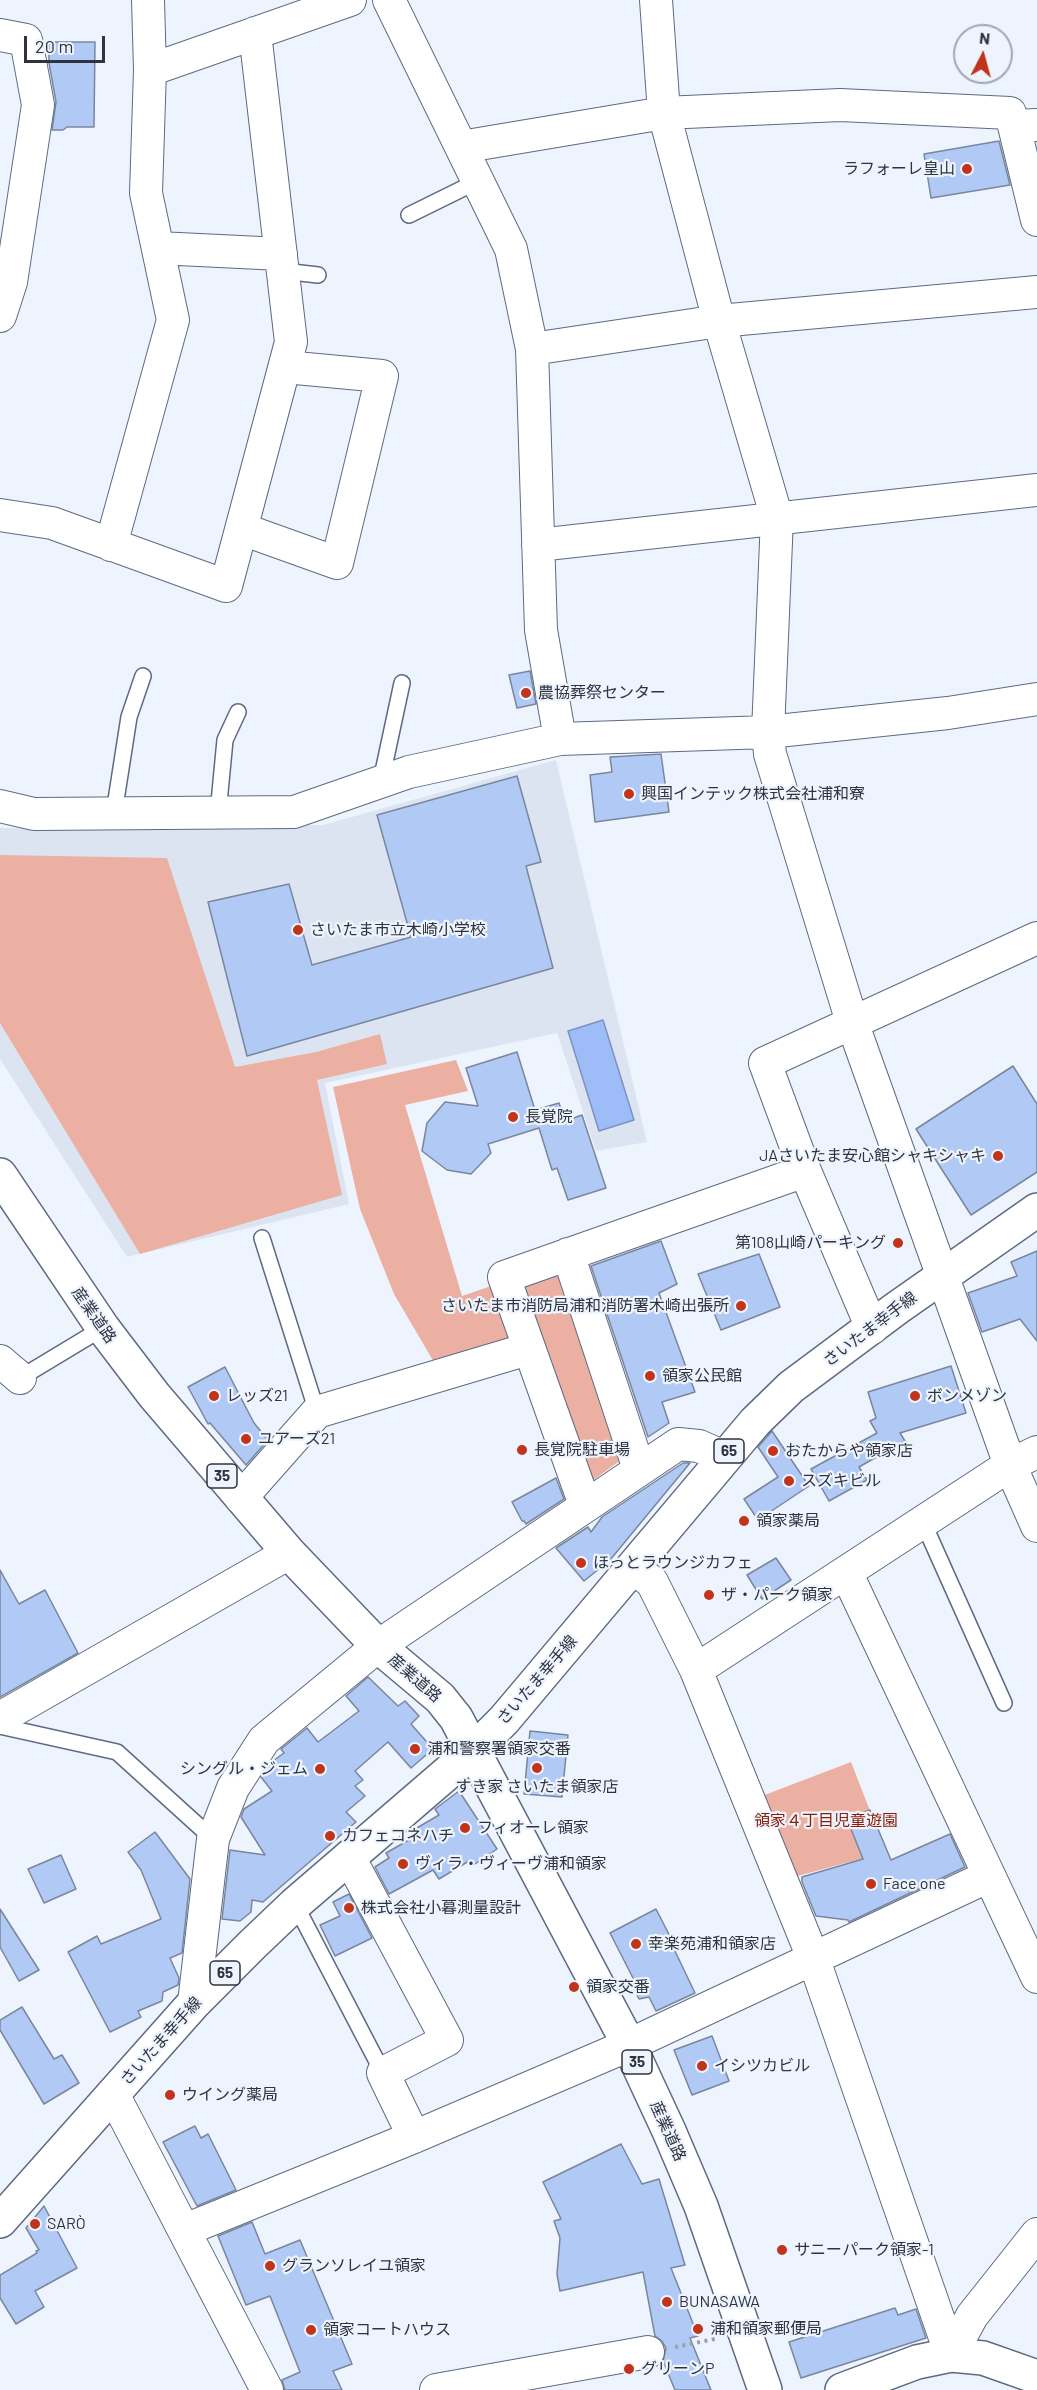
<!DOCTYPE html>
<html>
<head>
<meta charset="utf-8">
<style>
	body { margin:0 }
	#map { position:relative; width:1037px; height:2390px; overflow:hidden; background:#eef4fe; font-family:Barlow,sans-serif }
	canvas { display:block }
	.north { position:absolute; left:953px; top:24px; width:60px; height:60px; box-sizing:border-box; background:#eef4fe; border:2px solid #a1a7b1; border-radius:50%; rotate:6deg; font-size:16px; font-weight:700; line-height:24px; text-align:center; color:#2e333d }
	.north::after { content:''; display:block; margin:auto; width:21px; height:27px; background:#bf341a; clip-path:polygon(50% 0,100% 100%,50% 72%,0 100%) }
	.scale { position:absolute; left:24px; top:36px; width:81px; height:27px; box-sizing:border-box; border:3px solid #2e333d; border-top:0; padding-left:8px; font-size:18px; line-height:21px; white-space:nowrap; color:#2e333d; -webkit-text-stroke:4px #eef4fe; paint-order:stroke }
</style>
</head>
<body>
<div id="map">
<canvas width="1037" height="2390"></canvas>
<div class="north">N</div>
<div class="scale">20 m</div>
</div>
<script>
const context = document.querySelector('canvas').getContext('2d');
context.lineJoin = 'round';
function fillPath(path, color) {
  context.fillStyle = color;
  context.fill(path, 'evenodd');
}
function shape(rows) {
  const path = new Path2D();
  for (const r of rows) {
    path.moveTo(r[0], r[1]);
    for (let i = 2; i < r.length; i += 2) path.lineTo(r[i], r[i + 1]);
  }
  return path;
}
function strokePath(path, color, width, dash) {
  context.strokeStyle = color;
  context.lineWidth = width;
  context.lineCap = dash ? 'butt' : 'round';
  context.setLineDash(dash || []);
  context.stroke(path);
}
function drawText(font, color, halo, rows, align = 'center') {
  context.font = font + ' Barlow,"Noto Sans JP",sans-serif';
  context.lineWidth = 4.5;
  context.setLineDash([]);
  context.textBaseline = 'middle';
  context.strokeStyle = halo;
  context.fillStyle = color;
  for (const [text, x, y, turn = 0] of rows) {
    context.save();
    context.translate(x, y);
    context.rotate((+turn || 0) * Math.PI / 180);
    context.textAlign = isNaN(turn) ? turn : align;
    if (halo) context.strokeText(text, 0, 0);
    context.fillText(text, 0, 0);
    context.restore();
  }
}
const built = shape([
	[556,760,647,1142,596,1151,557,1033,325,1083,349,1204,127,1257,0,1059,0,828,323,825]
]);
const green = shape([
	[0,855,167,858,235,1067,316,1052,380,1034,387,1064,317,1080,342,1195,140,1254,0,1023],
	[456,1060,468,1091,405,1105,462,1296,500,1283,519,1340,438,1369,394,1294,360,1209,333,1087],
	[555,1266,621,1460,585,1486,514,1280],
	[851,1762,886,1852,794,1877,762,1796]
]);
const water = shape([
	[603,1020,634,1120,599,1131,568,1031,603,1020]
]);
const building = shape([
	[49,42,95,42,94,127,67,127,63,130,52,130,56,102,49,63,49,42],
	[999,141,1010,185,931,198,924,154,999,141],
	[530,671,536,704,517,708,509,675,530,671],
	[661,754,669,812,595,822,590,775,612,772,610,757,661,754],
	[517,776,541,862,526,866,553,968,247,1056,208,902,289,884,312,965,411,937,377,815,517,776],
	[517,1052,535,1110,559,1103,565,1121,582,1115,606,1188,568,1200,557,1168,552,1170,539,1128,488,1144,491,1153,471,1174,447,1170,422,1151,427,1123,445,1102,478,1106,466,1068,517,1052],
	[1013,1066,1037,1104,1037,1172,971,1215,916,1129,1013,1066],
	[661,1241,677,1284,659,1293,695,1392,662,1402,669,1423,648,1437,591,1266,661,1241],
	[1037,1251,1037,1341,1020,1319,982,1332,968,1293,1017,1276,1011,1262,1037,1251],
	[759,1254,780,1307,721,1330,698,1274,759,1254],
	[951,1366,966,1413,900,1433,905,1441,859,1467,867,1480,829,1501,811,1469,877,1433,870,1421,876,1418,868,1392,951,1366],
	[225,1367,254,1423,268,1440,246,1465,210,1423,208,1424,188,1387,225,1367],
	[772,1431,809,1486,758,1520,744,1499,778,1477,758,1447,772,1431],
	[683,1463,690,1463,610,1560,584,1581,556,1548,588,1527,591,1532,602,1517,683,1463],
	[556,1478,564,1499,526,1524,524,1521,522,1521,512,1502,556,1478],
	[776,1558,791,1580,762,1599,747,1575,776,1558],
	[0,1570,19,1604,45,1590,78,1653,0,1697,0,1570],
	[368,1677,398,1706,405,1701,419,1716,411,1724,433,1749,411,1768,388,1742,355,1771,363,1780,355,1786,365,1796,346,1812,356,1822,263,1902,252,1900,251,1912,240,1921,222,1919,230,1850,265,1855,241,1817,244,1809,272,1791,261,1777,270,1763,284,1753,281,1749,307,1728,318,1742,359,1711,346,1696,368,1677],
	[530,1731,568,1735,562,1797,524,1794,530,1731],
	[459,1791,497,1849,472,1866,469,1861,439,1879,433,1870,389,1894,375,1867,389,1858,386,1853,414,1837,410,1832,439,1815,435,1809,459,1791],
	[870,1810,891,1860,950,1834,965,1867,849,1922,848,1920,816,1916,802,1882,802,1877,863,1859,847,1819,870,1810],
	[155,1832,190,1879,182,1953,170,1958,179,1978,178,1985,163,1992,162,2001,138,2011,141,2017,110,2032,68,1952,97,1936,101,1944,161,1919,141,1870,128,1852,155,1832],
	[61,1855,76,1889,44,1903,28,1869,61,1855],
	[349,1894,372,1938,335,1956,320,1925,340,1916,333,1902,349,1894],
	[0,1909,39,1970,19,1981,0,1947,0,1909],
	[656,1909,676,1948,674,1949,695,1993,656,2011,649,1997,639,1999,630,1981,634,1980,610,1933,656,1909],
	[22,2007,54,2059,62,2055,79,2083,44,2104,0,2030,0,2020,22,2007],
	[712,2036,729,2081,692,2095,674,2050,712,2036],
	[195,2126,201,2138,208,2134,236,2190,197,2206,163,2142,195,2126],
	[621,2144,642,2184,659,2179,685,2265,671,2268,698,2336,690,2338,711,2390,675,2390,663,2361,666,2348,662,2341,655,2336,643,2272,560,2291,557,2274,560,2238,554,2221,561,2219,543,2182,621,2144],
	[44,2206,77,2268,35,2291,44,2307,16,2324,0,2298,0,2275,37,2253,36,2251,39,2250,26,2228,44,2206],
	[252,2222,265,2254,300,2240,352,2364,333,2371,342,2390,285,2390,282,2380,300,2372,270,2296,246,2305,218,2236,252,2222],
	[895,2308,898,2315,916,2309,926,2338,801,2378,789,2342,895,2308]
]);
const path = shape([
	[675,2347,715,2339]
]);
const lane = shape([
	[409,215,478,181],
	[283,271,318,275],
	[381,781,402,683],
	[114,813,129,717,143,676],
	[218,813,225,740,238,712],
	[262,1238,317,1412],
	[20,1378,103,1328],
	[923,1522,1004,1703],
	[0,1726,117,1752,213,1839],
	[295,1904,383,2073]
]);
const street = shape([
	[148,0,150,70,350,0],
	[389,0,511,249,532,349,541,630,560,739],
	[656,0,664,113,719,321,777,518,768,732,770,754,852,1022,1010,1465,1037,1526],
	[0,35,26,40,38,105,11,282,0,316],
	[1014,126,1037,220],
	[461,147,664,113,840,105,1010,113,1014,126,1037,125],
	[158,248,281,254],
	[532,349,719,321,1037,292],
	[0,515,52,523,226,586,291,342,255,33],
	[242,529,337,563,382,376,285,367],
	[111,545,173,320,146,193,150,70],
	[538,545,1037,490],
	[0,806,34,814,294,812,409,772,560,739,768,732,948,713,1037,699],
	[568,1254,639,1469],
	[872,1328,805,1171,765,1063,1037,938],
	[0,1361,20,1378],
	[241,1498,317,1412,528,1349],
	[585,1505,504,1277,805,1171],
	[633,1568,652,1582,696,1670,814,1960,951,2355],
	[846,1572,1037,1977],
	[696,1670,1010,1465,1037,1452],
	[0,1718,289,1553],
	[349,1857,447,2040,383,2073,414,2137],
	[194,2003,213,1839,233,1788,264,1740,378,1646,678,1444,699,1446,724,1457],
	[113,2094,267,2390],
	[185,2230,414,2137,629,2045,989,1876],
	[951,2355,972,2316,1037,2234],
	[436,2390,648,2352]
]);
const secondary = shape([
	[842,2390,917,2362,951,2355,983,2358,1037,2377]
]);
const primary = shape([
	[0,1175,103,1328,154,1395,289,1553,378,1646,440,1698,456,1718,629,2045,669,2131,701,2206,765,2390],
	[0,2221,194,2003,252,1945,295,1904,474,1750,504,1720,755,1422,791,1387,897,1308,1037,1210]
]);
const markers = [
	[967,169,6,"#bf341a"],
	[526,693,6,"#bf341a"],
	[629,794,6,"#bf341a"],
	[298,930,6,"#bf341a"],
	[513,1117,6,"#bf341a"],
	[998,1156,6,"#bf341a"],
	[898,1243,6,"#bf341a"],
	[741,1306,6,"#bf341a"],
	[650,1376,6,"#bf341a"],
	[214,1396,6,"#bf341a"],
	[915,1396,6,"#bf341a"],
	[246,1439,6,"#bf341a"],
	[522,1450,6,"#bf341a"],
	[773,1451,6,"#bf341a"],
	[789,1481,6,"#bf341a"],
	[744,1521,6,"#bf341a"],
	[581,1563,6,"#bf341a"],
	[709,1595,6,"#bf341a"],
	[415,1749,6,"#bf341a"],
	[537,1768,6,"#bf341a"],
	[320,1769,6,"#bf341a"],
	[465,1828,6,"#bf341a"],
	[330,1836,6,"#bf341a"],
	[403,1864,6,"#bf341a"],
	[871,1884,6,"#bf341a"],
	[349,1908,6,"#bf341a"],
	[636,1944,6,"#bf341a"],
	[574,1987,6,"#bf341a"],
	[702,2066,6,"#bf341a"],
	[170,2095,6,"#bf341a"],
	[35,2224,6,"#bf341a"],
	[782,2250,6,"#bf341a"],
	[270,2266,6,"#bf341a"],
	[667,2302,6,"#bf341a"],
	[698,2329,6,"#bf341a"],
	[311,2330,6,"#bf341a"],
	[629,2369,6,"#bf341a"]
];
const shields = [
	[729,1451,30],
	[222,1476,30],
	[225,1973,30],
	[637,2062,30]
];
const shieldNames = [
	["65",729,1451],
	["35",222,1476],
	["65",225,1973],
	["35",637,2062]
];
const poiNames = [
	["ラフォーレ皇山",955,169,"right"],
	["農協葬祭センター",538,693],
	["興国インテック株式会社浦和寮",641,794],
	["さいたま市立木崎小学校",310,930],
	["長覚院",525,1117],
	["JAさいたま安心館シャキシャキ",986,1156,"right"],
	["第108山崎パーキング",886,1243,"right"],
	["さいたま市消防局浦和消防署木崎出張所",729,1306,"right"],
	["領家公民館",662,1376],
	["レッズ21",226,1396],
	["ボンメゾン",927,1396],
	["ユアーズ21",258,1439],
	["長覚院駐車場",534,1450],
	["おたからや領家店",785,1451],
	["スズキビル",801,1481],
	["領家薬局",756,1521],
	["ほっとラウンジカフェ",593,1563],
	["ザ・パーク領家",721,1595],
	["浦和警察署領家交番",427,1749],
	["シングル・ジェム",308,1769,"right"],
	["すき家 さいたま領家店",537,1787,"center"],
	["フィオーレ領家",477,1828],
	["カフェコネハチ",342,1836],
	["ヴィラ・ヴィーヴ浦和領家",415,1864],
	["Face one",883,1884],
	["株式会社小暮測量設計",361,1908],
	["幸楽苑浦和領家店",648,1944],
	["領家交番",586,1987],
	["イシツカビル",714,2066],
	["ウイング薬局",182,2095],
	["SARÒ",47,2224],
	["サニーパーク領家-1",794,2250],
	["グランソレイユ領家",282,2266],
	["BUNASAWA",679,2302],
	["浦和領家郵便局",710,2329],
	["領家コートハウス",323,2330],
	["グリーンP",641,2369]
];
const streetNames = [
	["産業道路",94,1315,55],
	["さいたま幸手線",870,1329,-37],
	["産業道路",415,1678,41],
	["さいたま幸手線",537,1680,-49],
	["さいたま幸手線",161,2041,-48],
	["産業道路",668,2131,66]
];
const parkNames = [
	["領家４丁目児童遊園",826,1821]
];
fillPath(built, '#dde4f1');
fillPath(green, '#ebb0a2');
fillPath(water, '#9dbcf8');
strokePath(water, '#7c93c0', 1.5);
fillPath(building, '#b0c9f5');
strokePath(building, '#7a869e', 1.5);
strokePath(lane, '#5d6a80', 18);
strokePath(street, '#5d6a80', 34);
strokePath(secondary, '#5d6a80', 36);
strokePath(primary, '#5d6a80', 36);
strokePath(path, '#9ba0aa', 4, [3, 4.5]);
strokePath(lane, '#fff', 15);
strokePath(street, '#fff', 32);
strokePath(secondary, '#fff', 33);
strokePath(primary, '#fff', 33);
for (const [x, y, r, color] of markers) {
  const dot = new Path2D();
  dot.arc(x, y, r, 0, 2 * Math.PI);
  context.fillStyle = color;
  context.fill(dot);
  strokePath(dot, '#eef4fe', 2);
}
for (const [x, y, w] of shields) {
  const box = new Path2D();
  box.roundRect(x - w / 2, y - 12, w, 24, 4.5);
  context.fillStyle = '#eef4fe';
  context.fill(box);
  strokePath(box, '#2e333d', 1.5);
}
drawText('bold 15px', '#2e333d', null, shieldNames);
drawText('16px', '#2e333d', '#eef4fe', poiNames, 'left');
drawText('16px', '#2e333d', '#eef4fe', streetNames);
drawText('16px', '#8a200b', '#eef4fe', parkNames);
</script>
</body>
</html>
